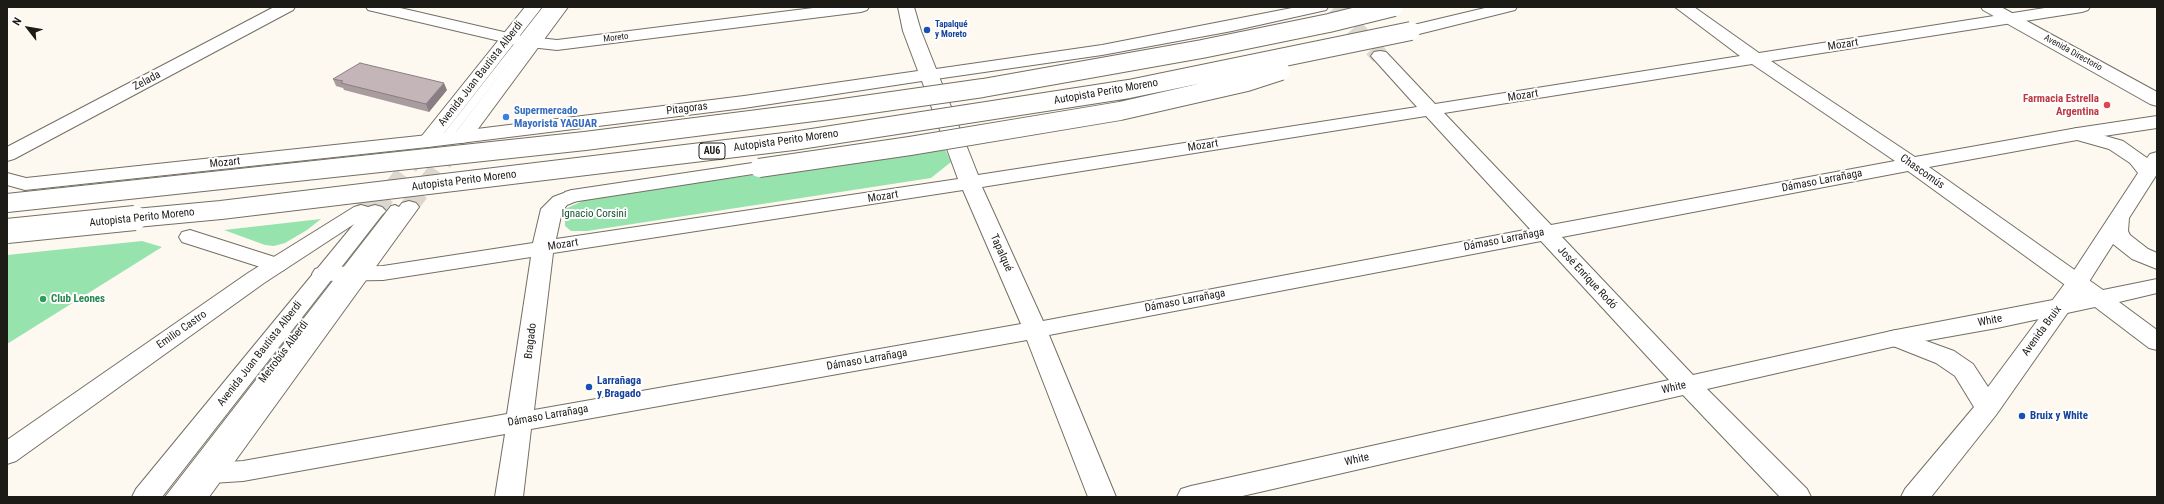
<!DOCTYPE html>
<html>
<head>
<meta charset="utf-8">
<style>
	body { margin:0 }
	#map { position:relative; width:2164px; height:504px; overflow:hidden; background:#fef9f0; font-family:"Roboto Condensed",sans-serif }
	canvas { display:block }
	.frame { position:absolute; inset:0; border:8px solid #1d1b16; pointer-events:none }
	.north { position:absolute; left:8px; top:8px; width:40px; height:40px; -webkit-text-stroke:3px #fff; paint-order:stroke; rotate:301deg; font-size:11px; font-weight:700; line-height:16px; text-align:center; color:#1d1b16 }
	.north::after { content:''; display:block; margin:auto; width:14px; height:18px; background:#1d1b16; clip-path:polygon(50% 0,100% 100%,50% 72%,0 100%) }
</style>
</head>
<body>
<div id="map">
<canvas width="2164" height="504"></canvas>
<div class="frame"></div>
<div class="north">N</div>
</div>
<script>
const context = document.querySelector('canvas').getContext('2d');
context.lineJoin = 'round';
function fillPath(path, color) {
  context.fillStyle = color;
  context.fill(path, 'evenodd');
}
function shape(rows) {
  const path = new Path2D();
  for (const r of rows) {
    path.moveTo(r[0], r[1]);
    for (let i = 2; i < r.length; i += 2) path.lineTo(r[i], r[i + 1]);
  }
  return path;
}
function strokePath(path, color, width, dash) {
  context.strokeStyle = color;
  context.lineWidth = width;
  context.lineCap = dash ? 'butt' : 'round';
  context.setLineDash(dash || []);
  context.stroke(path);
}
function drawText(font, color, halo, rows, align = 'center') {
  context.font = font + ' "Roboto Condensed",sans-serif';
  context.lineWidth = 4;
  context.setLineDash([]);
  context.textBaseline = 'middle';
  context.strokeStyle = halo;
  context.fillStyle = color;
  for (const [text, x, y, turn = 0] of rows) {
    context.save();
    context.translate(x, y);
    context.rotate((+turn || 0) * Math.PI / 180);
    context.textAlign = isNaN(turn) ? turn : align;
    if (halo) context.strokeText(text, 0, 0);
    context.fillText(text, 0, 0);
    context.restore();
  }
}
const green = shape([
	[944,147,951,162,931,178,587,231,571,231,565,226,565,209,587,199],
	[321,219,307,230,285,243,274,246,265,245,224,230],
	[142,241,162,247,7,344,7,255]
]);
const streetTunnel = shape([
	[1335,7,1380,56]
]);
const secondaryTunnel = shape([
	[361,211,387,195]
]);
const primaryTunnel = shape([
	[409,207,462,137],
	[375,211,428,141]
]);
const lane = shape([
	[543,7,552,7,449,141,441,141,440,139,441,137,543,7],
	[395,205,401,208,399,210,181,497,165,497,391,206,395,205]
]);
const street = shape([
	[274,7,295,7,293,10,14,159,7,161,7,147,274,7],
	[366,7,396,7,521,36,557,40,821,7,869,7,867,10,861,12,557,50,521,46,368,10,366,7],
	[898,7,914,7,921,31,978,175,1417,107,1371,56,1374,52,1380,51,1386,52,1435,104,1740,56,1675,7,1694,7,1759,53,2051,7,2090,7,2088,10,2082,12,1771,61,1915,157,2077,128,2157,116,2157,128,2077,140,1929,167,2103,290,2157,279,2157,293,2119,302,2157,330,2157,350,2149,348,2095,307,1997,328,1896,346,1707,389,1807,489,1811,497,1780,497,1683,395,1238,497,1177,497,1181,489,1191,486,1669,380,1541,241,1049,335,1116,497,1088,497,1027,340,531,429,523,497,495,497,505,434,243,481,212,483,202,480,199,473,202,466,212,463,243,461,507,414,531,257,383,280,323,281,315,279,312,274,315,269,323,267,383,266,533,243,541,209,553,197,572,190,579,192,582,196,579,200,567,205,562,211,556,239,958,179,922,81,744,108,428,147,25,190,7,185,7,173,26,178,428,135,744,96,918,71,903,31,898,7],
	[1752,64,1895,161,1551,225,1444,113,1752,64],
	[1426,116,1530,229,1043,321,982,187,1426,116],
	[1908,171,2079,295,1896,330,1693,375,1562,237,1908,171],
	[963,190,1021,324,534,410,553,253,963,190],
	[190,230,284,260,287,265,284,270,276,272,182,242,179,237,182,232,190,230]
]);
const secondary = shape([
	[361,205,368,207,372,211,368,215,264,283,16,461,7,464,7,440,248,273,354,207,361,205]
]);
const primary = shape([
	[525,7,542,7,435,145,428,147,421,145,418,141,421,137,525,7],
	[551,7,568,7,469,141,462,143,455,141,452,137,455,133,551,7],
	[1981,7,2001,7,2157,92,2157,106,2150,104,1983,10,1981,7],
	[2077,128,2123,141,2147,158,2150,154,2157,152,2157,174,2129,218,2128,231,2130,235,2148,249,2157,253,2157,269,2132,259,2113,244,2085,288,1996,415,1931,497,1901,497,1905,489,1974,407,1955,376,1936,363,1888,344,1884,338,1888,332,1896,330,1954,351,1973,364,1988,387,2069,278,2138,173,2130,163,2109,149,2070,138,2067,134,2070,130,2077,128],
	[409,201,416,203,419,207,209,497,180,497,402,203,409,201],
	[375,205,382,207,386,211,382,215,162,497,132,497,136,489,368,207,375,205]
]);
const highway = shape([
	[1297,7,1328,7,1326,10,1232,31,1102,55,929,80,923,79,920,75,923,71,929,70,1102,45,1297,7],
	[1489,7,1517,7,1515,10,1411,36,1405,35,1402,31,1405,27,1489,7],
	[759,162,766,164,769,168,766,172,572,202,565,200,562,196,565,192,572,190,759,162]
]);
const highwayBridgeFar1 = shape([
	[759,168,910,146,1120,111,1247,82,1281,71],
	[7,203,585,141,829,110,983,88,1202,49,1329,23,1394,7],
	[125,219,221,210,793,141,1129,89,1411,31]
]);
const highwayBridge = shape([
	[7,231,135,218]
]);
const wall = shape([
	[333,79,447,90,429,112,344,90,343,88,336,86]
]);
const shadedWall = shape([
	[444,83,447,90,429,112,426,104]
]);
const building = shape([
	[360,63,444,83,426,104,341,83,343,81,333,79,360,63]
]);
const markers = [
	[927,30,4,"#1a4fb4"],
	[2107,105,4,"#e0444e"],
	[506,117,4,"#3f7fe0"],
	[43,299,4,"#2e9e5b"],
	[589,387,4,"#1a4fb4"],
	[2022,416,4,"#1a4fb4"]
];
const farTransitnames = [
	["Tapalqué",935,25],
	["y Moreto",935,35]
];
const farStreetnames = [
	["Moreto",616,38,-7],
	["Avenida Directorio",2073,53,29]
];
const shields = [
	[712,151,26]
];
const shieldNames = [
	["AU6",712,151]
];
const streetNames = [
	["Mozart",1843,45,-9],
	["Avenida Juan Bautista Alberdi",481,74,-52],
	["Zelada",147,81,-28],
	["Autopista Perito Moreno",1106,92,-10],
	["Mozart",1523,96,-9],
	["Pitagoras",687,109,-7],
	["Autopista Perito Moreno",786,141,-8],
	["Mozart",1203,146,-9],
	["Mozart",225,163,-6],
	["Chascomús",1922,172,35],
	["Autopista Perito Moreno",464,181,-7],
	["Dámaso Larrañaga",1822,181,-11],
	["Mozart",883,197,-9],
	["Autopista Perito Moreno",142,218,-6],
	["Dámaso Larrañaga",1504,240,-11],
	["Mozart",563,245,-9],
	["Tapalqué",1001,253,66],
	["José Enrique Rodó",1587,278,47],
	["Dámaso Larrañaga",1185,301,-11],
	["White",1990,321,-11],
	["Emilio Castro",182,330,-35],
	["Avenida Bruix",2042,331,-54],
	["Bragado",531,341,-83],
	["Metrobús Alberdi",284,352,-53],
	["Avenida Juan Bautista Alberdi",260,354,-52],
	["Dámaso Larrañaga",867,360,-10],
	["White",1674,388,-13],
	["Dámaso Larrañaga",548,416,-10],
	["White",1357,460,-13]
];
const healthNames = [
	["Farmacia Estrella",2099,99],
	["Argentina",2099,112]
];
const shopNames = [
	["Supermercado",514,111],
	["Mayorista YAGUAR",514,124]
];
const parkNames = [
	["Ignacio Corsini",594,214]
];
const leisureNames = [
	["Club Leones",51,299]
];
const transitNames = [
	["Larrañaga",597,381],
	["y Bragado",597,394],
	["Bruix y White",2030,416]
];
fillPath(green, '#96e3ad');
strokePath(streetTunnel, '#dcd8cf', 18, [18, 10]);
strokePath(secondaryTunnel, '#dcd8cf', 18, [18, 10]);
strokePath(primaryTunnel, '#dcd8cf', 18, [18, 10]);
strokePath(lane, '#746f64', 2);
strokePath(street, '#746f64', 2);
strokePath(secondary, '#746f64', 2);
strokePath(primary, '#746f64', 2);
strokePath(highway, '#746f64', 2);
fillPath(lane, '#fff');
fillPath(street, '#fff');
fillPath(secondary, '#fff');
fillPath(primary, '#fff');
fillPath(highway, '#fff');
strokePath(highwayBridgeFar1, '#746f64', 20, []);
strokePath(highwayBridge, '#746f64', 26, []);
strokePath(highwayBridgeFar1, '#fff', 18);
strokePath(highwayBridge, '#fff', 24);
fillPath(wall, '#a99c9f');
fillPath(shadedWall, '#897f82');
fillPath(building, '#c4b5b9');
strokePath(building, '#897f82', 1);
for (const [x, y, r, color] of markers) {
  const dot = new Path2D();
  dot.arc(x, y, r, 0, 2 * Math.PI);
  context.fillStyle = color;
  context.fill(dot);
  strokePath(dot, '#fff', 1.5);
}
drawText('bold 9px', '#164399', '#fff', farTransitnames, 'left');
drawText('9px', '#1d1b16', '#fff', farStreetnames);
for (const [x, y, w] of shields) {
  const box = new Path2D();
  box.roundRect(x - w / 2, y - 8, w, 16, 3);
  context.fillStyle = '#fff';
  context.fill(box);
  strokePath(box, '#1d1b16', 1);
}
drawText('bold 10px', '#1d1b16', null, shieldNames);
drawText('11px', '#1d1b16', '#fff', streetNames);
drawText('bold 11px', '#be3a42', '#fff', healthNames, 'right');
drawText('bold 11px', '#366cbe', '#fff', shopNames, 'left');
drawText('11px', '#17502e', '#fff', parkNames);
drawText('bold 11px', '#27864d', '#fff', leisureNames, 'left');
drawText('bold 11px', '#164399', '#fff', transitNames, 'left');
</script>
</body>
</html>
